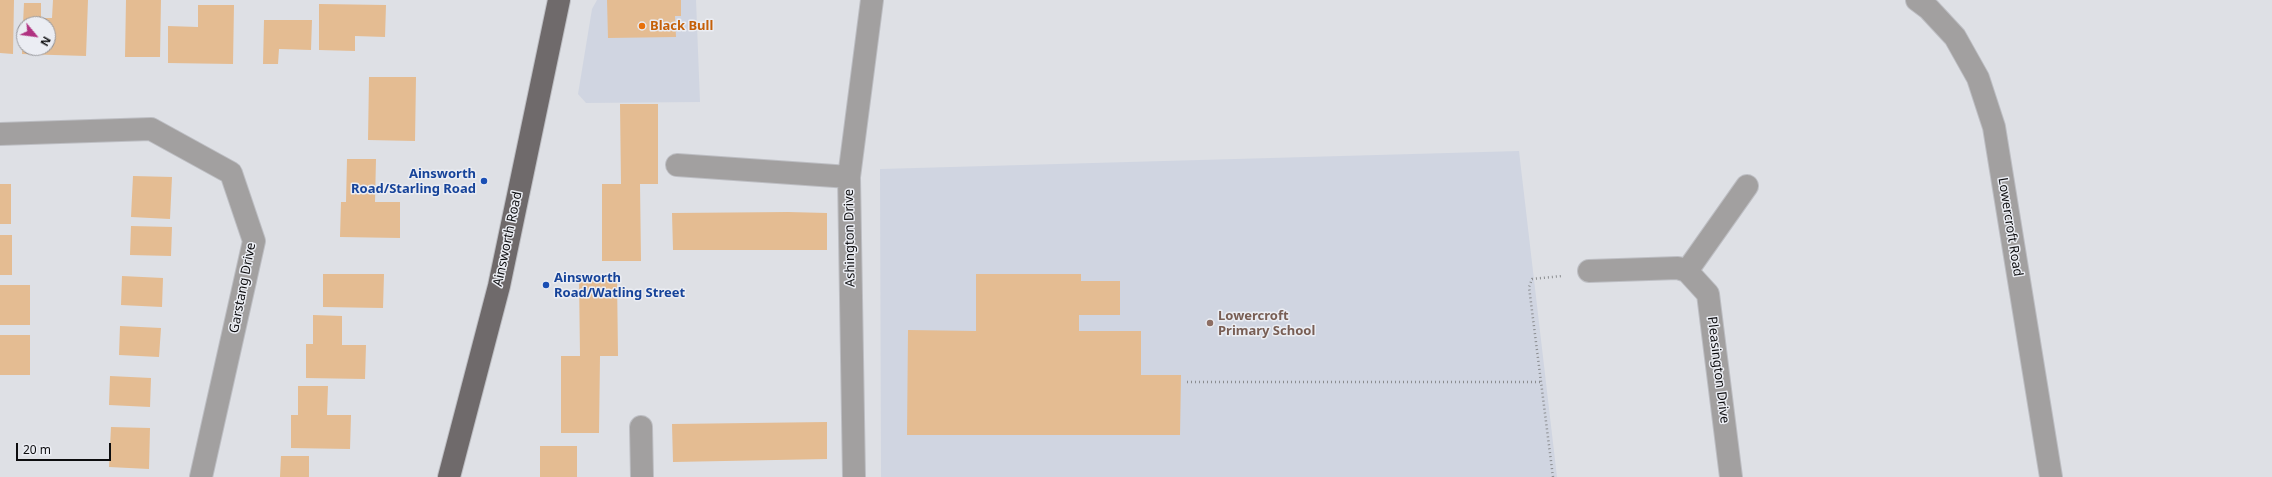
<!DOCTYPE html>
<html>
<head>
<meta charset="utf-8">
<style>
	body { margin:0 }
	#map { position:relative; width:2272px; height:477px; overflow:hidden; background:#dee0e5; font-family:"Noto Sans",sans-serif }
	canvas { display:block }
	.north { position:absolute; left:16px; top:16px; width:40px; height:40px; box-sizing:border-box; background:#ebedf3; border:1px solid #929398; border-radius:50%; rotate:119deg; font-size:11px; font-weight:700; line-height:16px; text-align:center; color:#0d0d0f }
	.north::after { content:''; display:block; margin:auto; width:14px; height:18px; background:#b03281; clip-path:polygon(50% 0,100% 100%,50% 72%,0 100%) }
	.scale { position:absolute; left:16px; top:443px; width:95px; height:18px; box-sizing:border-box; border:2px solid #0d0d0f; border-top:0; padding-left:5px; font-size:12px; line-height:14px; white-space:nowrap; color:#0d0d0f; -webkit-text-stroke:3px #ebedf3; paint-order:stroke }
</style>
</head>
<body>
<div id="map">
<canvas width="2272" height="477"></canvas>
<div class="north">N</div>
<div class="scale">20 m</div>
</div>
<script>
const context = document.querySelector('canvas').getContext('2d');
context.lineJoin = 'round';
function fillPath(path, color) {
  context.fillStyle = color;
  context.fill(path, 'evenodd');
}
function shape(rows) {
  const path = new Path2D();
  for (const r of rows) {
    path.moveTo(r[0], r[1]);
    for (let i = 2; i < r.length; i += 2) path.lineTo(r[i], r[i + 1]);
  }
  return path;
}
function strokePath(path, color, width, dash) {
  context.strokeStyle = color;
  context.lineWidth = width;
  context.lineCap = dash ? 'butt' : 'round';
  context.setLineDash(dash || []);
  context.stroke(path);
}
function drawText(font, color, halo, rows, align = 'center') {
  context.font = font + ' "Noto Sans",sans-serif';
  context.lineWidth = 3;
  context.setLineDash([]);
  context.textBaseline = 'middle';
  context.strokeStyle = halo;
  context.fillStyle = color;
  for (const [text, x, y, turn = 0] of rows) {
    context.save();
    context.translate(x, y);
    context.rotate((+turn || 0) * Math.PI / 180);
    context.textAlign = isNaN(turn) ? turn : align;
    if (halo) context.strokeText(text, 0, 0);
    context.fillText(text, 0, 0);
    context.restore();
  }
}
const built = shape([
	[597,0,696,0,700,102,586,103,578,94,592,9],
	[1519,151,1557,477,881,477,880,169]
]);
const building = shape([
	[0,0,14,0,13,54,0,53],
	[53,0,88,0,86,56,22,54,23,24,24,48,48,48,48,24,23,24,24,3,41,3,41,18,52,18],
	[126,0,161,0,160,57,125,57],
	[607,0,681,0,681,16,675,16,676,37,608,38],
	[319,4,386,5,385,37,355,36,355,51,319,50],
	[198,5,234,5,233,64,168,63,168,26,198,27],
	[264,20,312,20,311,50,279,49,278,64,263,64],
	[369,77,416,77,415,141,368,140],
	[620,104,658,104,658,184,640,184,641,261,602,261,602,184,621,184],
	[347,159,376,159,375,202,400,202,400,238,340,237,341,202,346,202],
	[133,176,172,177,170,219,131,217],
	[0,184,11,184,11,224,0,224],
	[788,212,827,213,827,250,673,250,672,213],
	[131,226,172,227,171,256,130,255],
	[0,235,12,235,12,275,0,275],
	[323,274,384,274,383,308,323,307],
	[976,274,1081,274,1081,281,1120,281,1120,315,1079,315,1079,331,1141,331,1141,375,1181,375,1180,435,907,435,908,330,976,331],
	[122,276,163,278,162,307,121,305],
	[579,276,617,276,618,356,600,356,599,433,561,433,561,356,580,356],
	[0,285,30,285,30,325,0,325],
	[313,315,342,316,342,345,366,345,365,379,306,378,306,344,313,344],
	[120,326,161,328,159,357,119,355],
	[0,335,30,335,30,375,0,375],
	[110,376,151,378,150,407,109,405],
	[298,386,328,386,327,415,351,415,350,449,291,448,291,415,298,415],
	[827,422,827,459,673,462,672,424],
	[111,427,150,428,149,469,109,467],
	[540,446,577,446,577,477,540,477],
	[281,456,309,456,309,477,280,477]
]);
const path = shape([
	[1187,382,1541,382],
	[1553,477,1529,287,1532,279,1562,276]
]);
const minor = shape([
	[1917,0,1929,9,1955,37,1978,78,1994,127,2051,477],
	[0,134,151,129,231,173,254,241,201,477],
	[677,165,849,177],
	[1589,271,1678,268,1687,271,1708,294,1731,477],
	[1687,271,1747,186],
	[641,427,642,477],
	[854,477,849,177,872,0]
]);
const major = shape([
	[449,477,499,286,559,0]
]);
const markers = [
	[642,26,4,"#e8710a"],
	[484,181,4,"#1a4fb4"],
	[546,285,4,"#1a4fb4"],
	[1210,323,4,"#8d6e63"]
];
const foodNames = [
	["Black Bull",650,26]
];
const transitNames = [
	["Ainsworth",476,174],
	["Road/Starling Road",476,189],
	["Ainsworth",554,278,"left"],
	["Road/Watling Street",554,293,"left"]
];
const streetNames = [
	["Lowercroft Road",2010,227,81],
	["Ashington Drive",850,238,-91],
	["Ainsworth Road",508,239,-78],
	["Garstang Drive",243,288,-79],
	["Pleasington Drive",1718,370,83]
];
const educationNames = [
	["Lowercroft",1218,316],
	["Primary School",1218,331]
];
fillPath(built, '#d0d5e1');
fillPath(building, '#e4bc92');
strokePath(minor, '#bdbec3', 24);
strokePath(major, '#bdbec3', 24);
strokePath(path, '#8b8d90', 2.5, [1, 3]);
strokePath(minor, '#a2a0a0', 22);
strokePath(major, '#6f6a6b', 22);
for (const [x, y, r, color] of markers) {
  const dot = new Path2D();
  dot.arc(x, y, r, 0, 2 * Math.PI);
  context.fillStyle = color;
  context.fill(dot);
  strokePath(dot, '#ebedf3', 1.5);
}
drawText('bold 13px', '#c56008', '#ebedf3', foodNames, 'left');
drawText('bold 13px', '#164399', '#ebedf3', transitNames, 'right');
drawText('13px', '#0d0d0f', '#ebedf3', streetNames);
drawText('bold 13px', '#785e54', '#ebedf3', educationNames, 'left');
</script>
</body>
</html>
